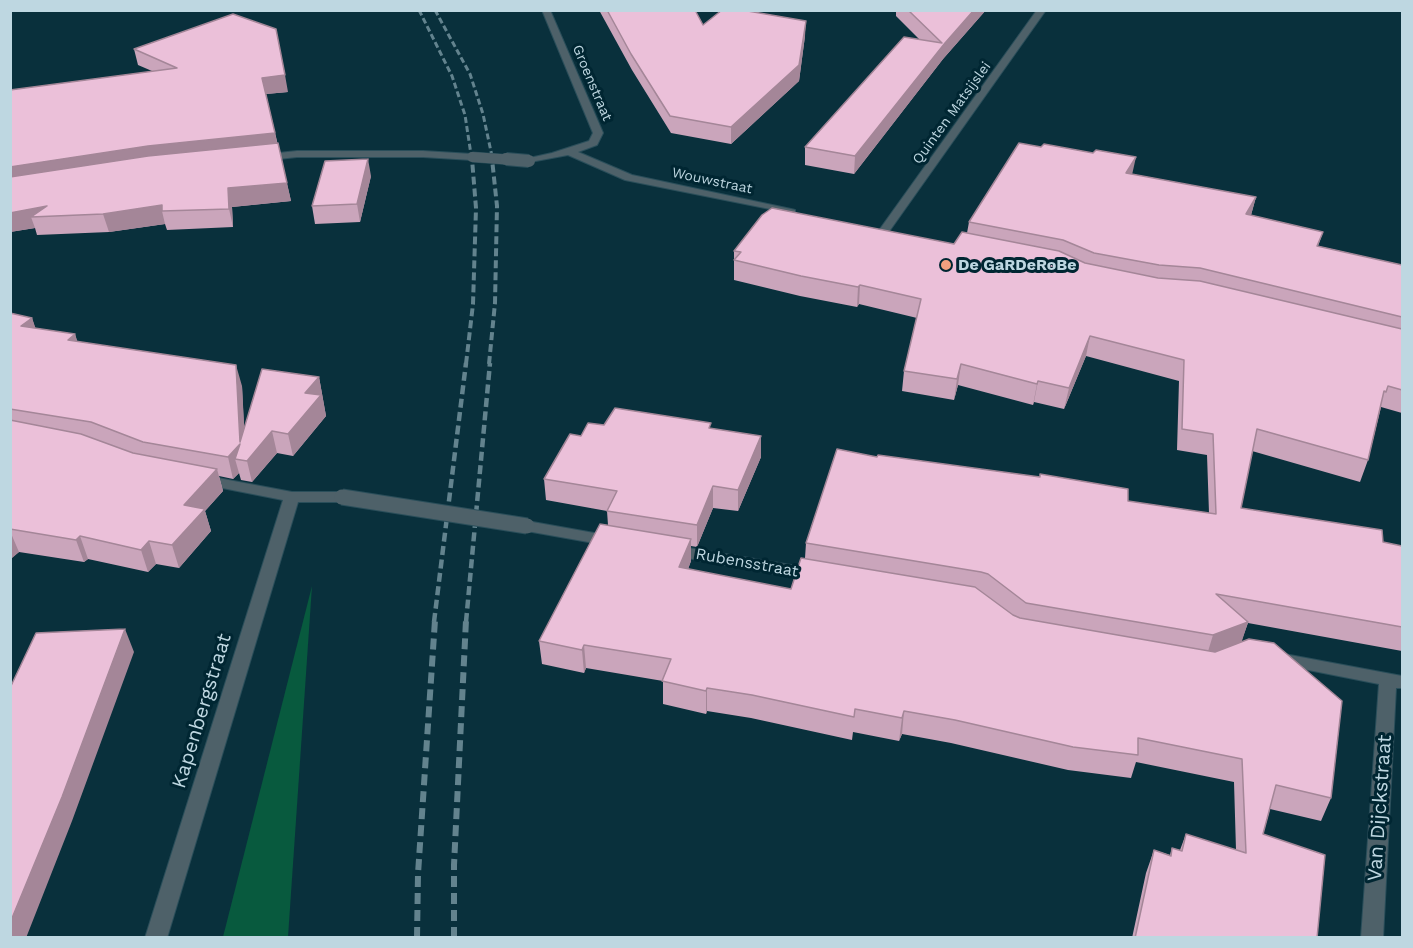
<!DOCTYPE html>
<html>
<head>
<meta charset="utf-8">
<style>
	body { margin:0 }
	#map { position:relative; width:1413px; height:948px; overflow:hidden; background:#09303c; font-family:"Work Sans",sans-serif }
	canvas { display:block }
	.frame { position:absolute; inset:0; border:12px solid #bed7e1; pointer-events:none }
</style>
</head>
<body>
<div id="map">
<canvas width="1413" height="948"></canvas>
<div class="frame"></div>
</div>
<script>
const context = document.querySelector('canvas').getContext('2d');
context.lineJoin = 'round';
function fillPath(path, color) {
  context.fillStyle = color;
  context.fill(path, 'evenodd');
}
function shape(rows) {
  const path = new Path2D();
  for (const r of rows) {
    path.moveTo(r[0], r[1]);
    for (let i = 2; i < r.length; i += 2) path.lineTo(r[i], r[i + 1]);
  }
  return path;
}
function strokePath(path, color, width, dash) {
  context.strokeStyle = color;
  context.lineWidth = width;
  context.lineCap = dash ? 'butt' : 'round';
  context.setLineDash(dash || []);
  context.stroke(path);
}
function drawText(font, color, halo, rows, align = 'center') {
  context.font = font + ' "Work Sans",sans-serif';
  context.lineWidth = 6;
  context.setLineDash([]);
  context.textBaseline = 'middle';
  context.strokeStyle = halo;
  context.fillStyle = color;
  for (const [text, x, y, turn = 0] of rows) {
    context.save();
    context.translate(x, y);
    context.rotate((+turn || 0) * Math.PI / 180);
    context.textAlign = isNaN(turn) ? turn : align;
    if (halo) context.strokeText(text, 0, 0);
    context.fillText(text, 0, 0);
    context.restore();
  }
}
const green = shape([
	[312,586,288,937,223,937]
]);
const minor = shape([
	[542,10,550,10,603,133,597,145,578,152,632,175,791,209,795,210,795,214,625,180,568,155,525,163,525,159,552,153,589,141,593,133,542,10],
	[1037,10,1046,10,888,233,880,233,880,229,1037,10],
	[297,151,423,151,472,154,477,157,472,160,423,157,297,157,260,161,255,158,260,155,297,151],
	[202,475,292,492,342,492,350,497,342,502,298,502,167,938,145,938,283,500,197,483,194,480,197,477,202,475],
	[527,521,611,536,617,537,619,541,617,545,611,546,521,530,519,526,527,521],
	[671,545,815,569,821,571,823,575,821,579,815,581,665,554,663,550,665,546,671,545],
	[1279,653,1402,676,1402,688,1396,688,1383,938,1361,938,1379,684,1273,663,1270,659,1273,655,1279,653]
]);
const railFar3 = shape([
	[419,10,452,76,465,115,472,161],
	[435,10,470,74,483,114,493,161]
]);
const railFar2 = shape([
	[466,364,473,304,476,208,472,159],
	[489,364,495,303,497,206,492,159]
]);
const railFar1 = shape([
	[434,622,466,363],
	[466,622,490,363]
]);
const rail = shape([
	[417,938,418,874,435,620],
	[454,938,454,865,466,620]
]);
const minorBridgeFar2 = shape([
	[472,157,528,161]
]);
const minorBridgeFar1 = shape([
	[506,159,529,161]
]);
const minorBridge = shape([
	[342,497,527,526]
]);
const wall = shape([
	[599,10,695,10,703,25,805,36,799,81,731,144,671,133,632,70],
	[896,10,986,10,943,59,854,174,805,165,805,147,920,40,896,16],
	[134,49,288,92,266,94,291,201,232,207,233,227,167,230,165,224,109,232,37,235,35,228,10,232,152,71,138,65],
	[1132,174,1256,197,1251,215,1323,232,1318,246,1402,265,1402,413,1381,407,1368,460,1360,482,1252,451,1241,508,1383,542,1402,546,1402,651,1248,623,1241,642,1331,798,1321,821,1270,809,1263,834,1317,938,1132,938,1146,873,1154,850,1170,855,1172,848,1180,850,1186,834,1236,850,1234,782,1136,762,1131,778,1068,770,951,743,902,734,899,741,853,732,852,740,751,718,707,711,706,714,663,704,663,681,586,668,584,673,542,664,539,641,608,525,607,511,546,500,544,479,604,425,711,428,761,457,738,511,713,508,697,547,691,546,691,561,688,569,791,589,805,558,806,543,1128,501,1209,513,1207,455,1177,450,1179,381,1086,356,1064,409,1034,402,1033,405,958,385,954,400,902,391,904,371,917,318,859,304,857,307,800,296,734,280,734,251,954,244,967,233,969,222],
	[371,176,360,222,315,224,312,206],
	[10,313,32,318,35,328,75,334,77,342,242,386,244,429,319,377,326,416,293,456,277,453,252,482,241,480,239,473,233,479,219,476,223,491,205,511,211,531,179,568,156,564,148,572,88,559,84,562,19,552,10,559]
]);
const shadedWall = shape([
	[974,10,986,10,943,59,854,174,855,156,945,43],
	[806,21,805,36,799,81,731,144,731,127],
	[285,75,288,92,266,94,262,78],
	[275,133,279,151,10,186,10,167,148,146],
	[1136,157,1132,175,1126,173],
	[368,159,371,176,360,222,357,204],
	[287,183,291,201,232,207,233,227,229,209,228,188],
	[1256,197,1251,215,1246,214],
	[162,205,162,211,165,224,109,232,103,214],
	[47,206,31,217,35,228,10,232,10,213],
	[860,285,859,304,857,307,858,287],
	[32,318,39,338,21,326],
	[75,334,82,355,68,340],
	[1090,336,1086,356,1064,409,1069,388],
	[961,364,958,385,954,400,957,379],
	[236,365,242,386,246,460,240,442],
	[319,377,326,416,293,456,288,434,305,393],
	[1038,381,1034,402,1033,405,1037,384],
	[272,431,277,453,252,482,247,461],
	[761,436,761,457,738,511,738,490],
	[240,444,235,459,239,473,233,479,228,457],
	[217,469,223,491,205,511,211,531,179,568,172,545,184,505],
	[713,486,713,508,697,547,697,525],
	[10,531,19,552,11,559,10,558],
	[80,536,88,559,84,562,76,540],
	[691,539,691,561,680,590,679,567],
	[149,541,156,564,148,572,141,550],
	[1248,622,1241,644,1206,658,1213,635],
	[125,629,134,652,72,821,26,938,10,938,10,923],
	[584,645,586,668,584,673,582,650],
	[707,688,707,711,706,714,706,691],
	[904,711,902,734,899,741,902,718]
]);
const building = shape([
	[607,10,695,10,703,25,722,10,742,10,806,21,799,65,731,127,670,116,631,54,607,10],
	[908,10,974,10,945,43,855,156,805,147,904,37,942,43,908,10],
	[233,14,276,29,285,75,262,78,275,133,148,146,10,167,10,90,177,68,134,49,233,14],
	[278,143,287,183,228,188,229,209,162,211,162,205,103,214,31,217,47,206,10,213,10,177,148,156,278,143],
	[1019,143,1041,147,1044,144,1093,153,1096,150,1136,157,1126,173,1256,197,1246,214,1323,232,1317,246,1402,265,1402,317,1200,268,1159,265,1094,253,1063,240,969,222,1019,143],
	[368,159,357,204,312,206,325,161,368,159],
	[772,208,954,244,962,232,1059,251,1085,263,1158,278,1200,281,1402,329,1402,390,1388,386,1386,392,1384,391,1368,460,1257,429,1241,508,1382,530,1383,542,1402,546,1402,627,1216,594,1248,622,1213,635,1026,603,988,574,981,572,806,543,837,449,877,457,878,455,1040,477,1040,474,1128,489,1128,501,1216,514,1213,434,1182,429,1184,360,1090,336,1069,388,1038,381,1037,384,961,364,957,379,904,371,921,299,860,285,858,287,801,276,734,260,741,252,734,251,762,215,772,208],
	[10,313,32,318,21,326,75,334,68,340,236,365,240,442,262,369,319,377,305,393,321,395,288,434,272,431,247,461,235,459,240,444,228,457,143,442,91,422,10,409,10,313],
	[615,408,711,423,709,428,761,436,738,490,713,486,697,525,607,511,617,491,544,479,570,434,581,436,588,423,604,425,615,408],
	[10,420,81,434,133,453,217,469,184,505,205,509,172,545,149,541,141,550,80,536,76,540,10,529,10,420],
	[600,524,691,539,679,567,791,589,801,558,975,587,1013,615,1020,618,1215,652,1249,639,1274,643,1342,701,1331,798,1276,785,1263,834,1325,855,1317,938,1135,938,1154,850,1171,856,1172,848,1182,851,1186,834,1246,853,1242,759,1138,738,1138,755,1073,747,955,720,904,711,902,718,855,709,854,717,752,695,707,688,706,691,662,681,671,659,584,645,582,650,539,641,600,524],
	[125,629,62,797,10,923,10,688,36,633,125,629]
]);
const markers = [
	[946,265,6,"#f2a07f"]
];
const farStreetnames = [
	["Groenstraat",592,83,67],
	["Quinten Matsijslei",952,113,-54],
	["Wouwstraat",712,181,12]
];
const poiNames = [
	["De GaRDeRoBe",958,265]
];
const streetNames = [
	["Rubensstraat",747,563,10]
];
const nearStreetnames = [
	["Kapenbergstraat",202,711,-73],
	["Van Dijckstraat",1380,808,-86]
];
fillPath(green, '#085a3e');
strokePath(minor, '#2a4e5a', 2);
fillPath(minor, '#4e6169');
strokePath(railFar3, '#63838e', 3, [6, 3]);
strokePath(railFar2, '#63838e', 4, [8, 4]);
strokePath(railFar1, '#63838e', 4.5, [9, 4.5]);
strokePath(rail, '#63838e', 6, [11, 6]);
strokePath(minorBridgeFar2, '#2a4e5a', 11, []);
strokePath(minorBridgeFar1, '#2a4e5a', 14, []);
strokePath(minorBridge, '#2a4e5a', 17, []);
strokePath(minorBridgeFar2, '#4e6169', 10);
strokePath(minorBridgeFar1, '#4e6169', 12);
strokePath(minorBridge, '#4e6169', 15);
fillPath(wall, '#caa5bb');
fillPath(shadedWall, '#a48698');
fillPath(building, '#ebc0d9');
strokePath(building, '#a48698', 1.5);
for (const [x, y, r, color] of markers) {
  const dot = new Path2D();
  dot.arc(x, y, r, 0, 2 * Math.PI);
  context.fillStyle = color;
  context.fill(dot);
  strokePath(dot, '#002632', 2);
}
drawText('14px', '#bed7e1', '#002632', farStreetnames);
drawText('bold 16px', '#bed7e1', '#002632', poiNames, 'left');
drawText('16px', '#bed7e1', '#002632', streetNames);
drawText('20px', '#bed7e1', '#002632', nearStreetnames);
</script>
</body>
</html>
